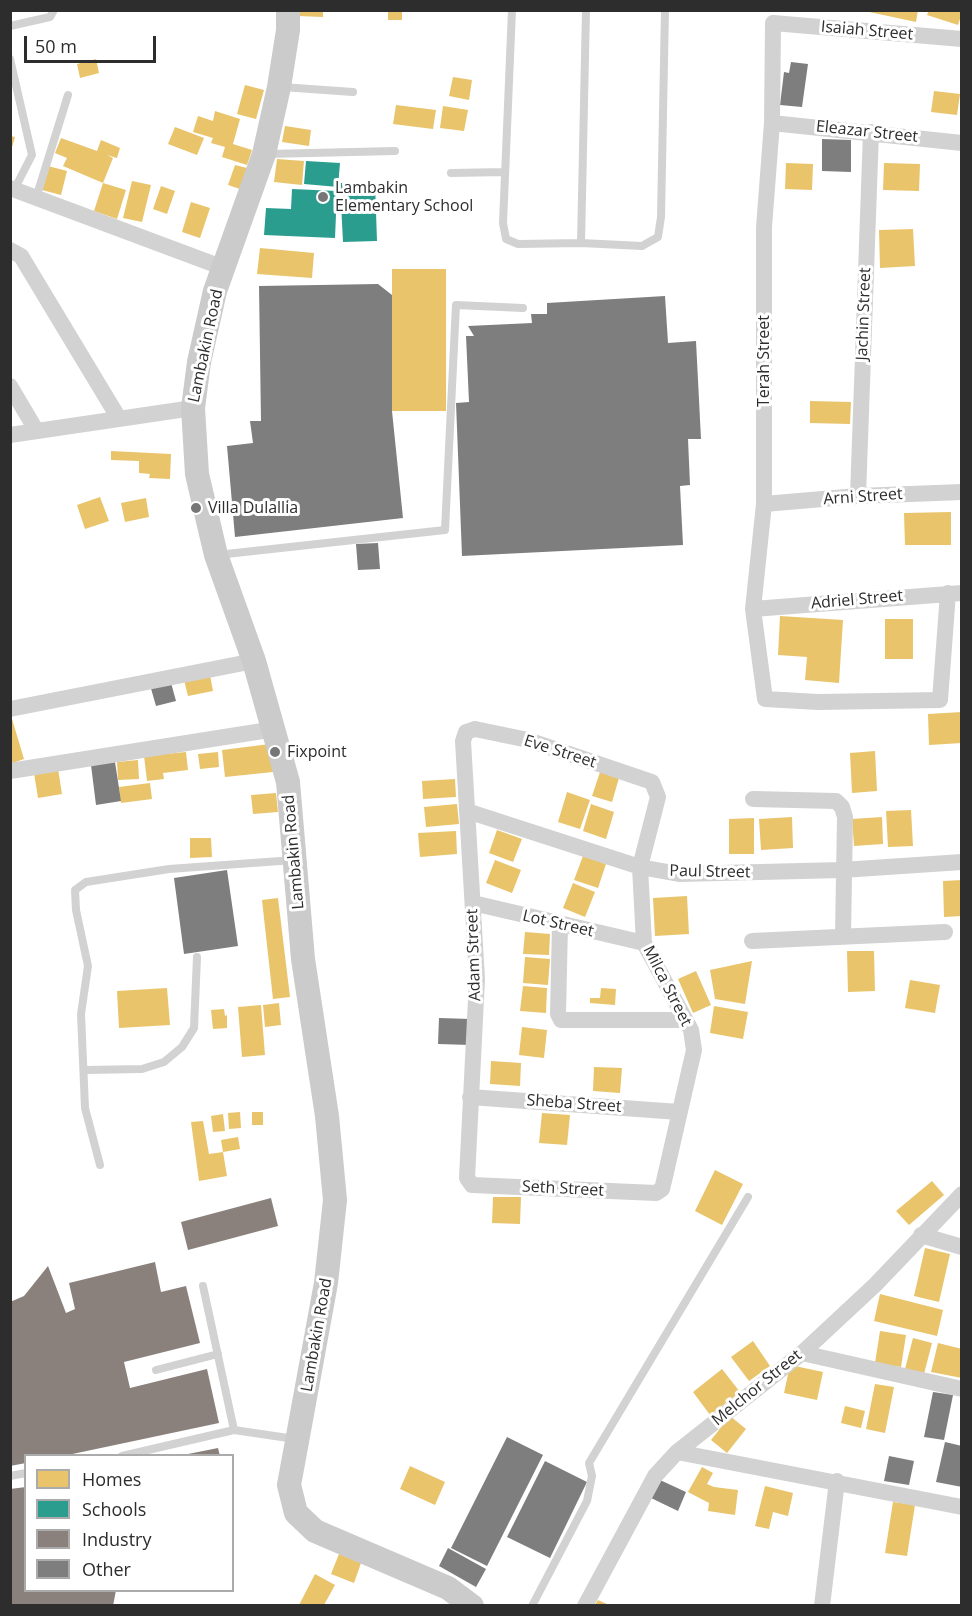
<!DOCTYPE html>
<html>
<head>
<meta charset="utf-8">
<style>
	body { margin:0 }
	#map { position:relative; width:972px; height:1616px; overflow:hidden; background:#fff; font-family:"Open Sans",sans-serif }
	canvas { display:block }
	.frame { position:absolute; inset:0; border:12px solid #2d2d2d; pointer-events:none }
	.legend { position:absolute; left:24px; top:1454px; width:210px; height:138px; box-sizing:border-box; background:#fff; border:2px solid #ababab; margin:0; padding:8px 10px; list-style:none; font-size:18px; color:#2d2d2d }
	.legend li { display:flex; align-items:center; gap:12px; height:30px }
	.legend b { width:30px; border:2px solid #ababab }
	.scale { position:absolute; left:24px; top:36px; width:132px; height:27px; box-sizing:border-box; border:3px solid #2d2d2d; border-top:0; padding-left:8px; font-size:18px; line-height:21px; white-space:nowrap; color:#2d2d2d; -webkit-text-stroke:4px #fff; paint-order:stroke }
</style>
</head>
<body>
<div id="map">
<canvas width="972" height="1616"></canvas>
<div class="frame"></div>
<ul class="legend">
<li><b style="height:16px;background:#e9c46a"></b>Homes</li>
<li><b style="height:16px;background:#2a9d8f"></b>Schools</li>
<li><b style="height:16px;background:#8a817c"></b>Industry</li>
<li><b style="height:16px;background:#7e7e7e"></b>Other</li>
</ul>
<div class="scale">50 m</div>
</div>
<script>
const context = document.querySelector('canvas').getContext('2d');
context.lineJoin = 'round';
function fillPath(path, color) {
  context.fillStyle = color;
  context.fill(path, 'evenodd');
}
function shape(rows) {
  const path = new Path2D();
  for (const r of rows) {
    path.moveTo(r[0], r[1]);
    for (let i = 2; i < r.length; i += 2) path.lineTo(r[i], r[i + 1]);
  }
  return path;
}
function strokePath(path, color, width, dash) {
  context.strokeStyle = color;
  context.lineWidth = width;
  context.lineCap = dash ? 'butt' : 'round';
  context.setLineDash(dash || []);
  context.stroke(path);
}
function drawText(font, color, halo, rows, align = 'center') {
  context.font = font + ' "Open Sans",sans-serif';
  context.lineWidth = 6;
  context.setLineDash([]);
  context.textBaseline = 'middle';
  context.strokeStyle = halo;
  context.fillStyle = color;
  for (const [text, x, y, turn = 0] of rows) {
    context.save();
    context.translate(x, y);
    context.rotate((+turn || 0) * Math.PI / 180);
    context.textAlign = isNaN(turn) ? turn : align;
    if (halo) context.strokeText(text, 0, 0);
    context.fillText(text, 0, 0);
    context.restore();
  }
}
const homes = shape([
	[298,10,323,10,323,17,298,16],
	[388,10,402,10,402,20,388,20],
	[860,10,918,10,916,22],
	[929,10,962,10,962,13,958,25,927,15],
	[96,59,99,73,80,78,77,64],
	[453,77,472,80,469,100,449,96],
	[245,85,264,90,256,119,237,114],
	[934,91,960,94,957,115,931,112],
	[396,105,436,110,433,129,393,124],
	[443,106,468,110,464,131,440,128],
	[215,111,240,119,233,144,252,150,247,165,222,157,225,147,211,143,213,138,193,132,198,116,213,121],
	[285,126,311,130,309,146,282,142],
	[175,127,204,138,197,155,168,144],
	[10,136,15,137,11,151,10,151],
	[61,138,97,151,101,140,120,148,117,158,107,155,113,158,103,183,63,166,67,158,55,153],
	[277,159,304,161,302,185,274,182],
	[786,163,813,164,812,190,785,189],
	[884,163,920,164,919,191,883,190],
	[235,165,247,168,240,189,228,185],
	[48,166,67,171,61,195,42,190],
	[132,181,151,185,142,222,123,218],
	[103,183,126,190,117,219,94,211],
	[161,186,175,191,167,214,153,209],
	[191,202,210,208,200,238,182,232],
	[913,229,915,266,880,268,879,230],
	[260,248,314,253,312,278,257,274],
	[392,269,446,269,446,411,392,411],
	[810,401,851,402,850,424,810,423],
	[111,451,171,454,170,479,149,478,150,474,139,473,139,461,111,460],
	[100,497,109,521,85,529,77,505],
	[146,498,149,517,125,522,121,503],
	[951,512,951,545,905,545,904,513],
	[780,616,843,620,839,683,805,680,807,657,778,655],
	[885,619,913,619,913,659,885,659],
	[210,675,213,691,188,696,184,680],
	[962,712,962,743,929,745,928,714],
	[12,719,24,759,10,764,10,720],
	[270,744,273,772,225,777,222,750],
	[875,751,877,791,852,793,850,753],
	[186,752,188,770,163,773,164,779,147,781,144,756],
	[218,752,219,767,200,769,198,754],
	[138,760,139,779,118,780,117,762],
	[58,769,62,794,38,798,34,773],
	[600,772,619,778,612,802,592,796],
	[455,779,456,797,423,799,422,781],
	[150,783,152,799,121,803,119,787],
	[567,792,590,800,580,829,558,822],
	[276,793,278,812,253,814,251,795],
	[457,804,459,824,426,827,424,807],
	[591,804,614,812,606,839,583,831],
	[911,810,913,846,888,847,886,811],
	[792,817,793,848,761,850,759,819],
	[882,817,883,844,854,846,852,819],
	[754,818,754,854,729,854,729,819],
	[497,830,522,839,513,862,489,853],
	[456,831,457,854,420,857,418,833],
	[190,838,211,838,212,857,190,858],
	[583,856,606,864,598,888,574,880],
	[495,860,521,870,512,893,486,883],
	[962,880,962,916,944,917,943,881],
	[573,883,595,892,585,917,563,908],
	[687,896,689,934,655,936,653,898],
	[278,898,290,997,273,999,262,900],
	[525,932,550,934,549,955,523,954],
	[847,951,874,951,875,991,848,992],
	[525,957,550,959,548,985,523,983],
	[752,961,745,1004,715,999,710,970],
	[696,971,711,1005,693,1013,678,979],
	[910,980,940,985,935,1013,905,1008],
	[523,986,547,988,546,1013,520,1011],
	[167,988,170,1025,119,1028,117,991],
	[601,988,616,989,615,1005,590,1003,590,998,600,998],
	[279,1003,281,1025,265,1027,263,1005],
	[261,1005,265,1055,242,1057,238,1007],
	[714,1006,748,1012,743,1039,710,1033],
	[224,1009,225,1016,227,1015,227,1028,213,1029,211,1010],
	[522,1027,547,1030,544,1058,519,1055],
	[491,1061,521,1063,520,1086,490,1084],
	[594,1067,622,1068,620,1093,593,1091],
	[240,1112,241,1128,229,1129,228,1113],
	[252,1112,263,1112,263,1125,252,1125],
	[542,1113,570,1115,567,1145,539,1143],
	[223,1114,225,1131,213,1132,211,1116],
	[203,1121,209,1154,223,1152,227,1176,199,1181,191,1122],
	[238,1137,240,1149,223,1152,221,1140],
	[715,1170,743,1184,722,1225,695,1211],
	[932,1181,944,1195,909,1225,896,1211],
	[493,1197,521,1197,520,1224,492,1223],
	[925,1248,950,1254,939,1302,914,1296],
	[880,1294,943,1310,937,1336,874,1321],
	[880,1331,906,1335,901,1367,875,1363],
	[913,1338,932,1343,924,1374,905,1369],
	[753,1341,770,1366,749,1381,731,1357],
	[938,1343,962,1349,962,1378,931,1372],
	[790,1365,823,1372,817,1400,784,1393],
	[722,1369,740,1392,710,1415,693,1392],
	[875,1384,894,1387,885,1433,866,1429],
	[845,1406,865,1411,861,1428,841,1423],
	[730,1416,746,1429,727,1453,711,1440],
	[410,1466,445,1482,435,1505,400,1489],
	[702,1467,713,1473,707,1484,714,1487,738,1490,735,1515,708,1511,709,1503,688,1492],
	[765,1486,793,1493,788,1516,773,1512,769,1529,755,1526],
	[893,1502,915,1505,907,1556,885,1553],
	[339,1554,361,1563,354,1583,331,1574],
	[315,1574,335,1585,324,1605,299,1605],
	[598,1600,609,1605,595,1605]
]);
const schools = shape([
	[306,161,340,163,338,187,304,184],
	[375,182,377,241,343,242,340,183],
	[292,189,337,191,335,238,264,235,266,208,291,209]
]);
const industry = shape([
	[271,1198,278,1226,188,1250,181,1222],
	[155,1262,161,1292,186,1286,200,1343,124,1362,130,1388,207,1369,219,1423,63,1456,26,1456,26,1463,10,1466,10,1302,24,1296,48,1266,66,1313,75,1309,69,1283],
	[218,1448,220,1456,188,1456,188,1454],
	[26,1487,26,1590,116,1590,113,1606,10,1606,10,1489]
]);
const building = shape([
	[791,62,808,64,802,107,780,105,784,72,789,73],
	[822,139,851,140,851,172,822,171],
	[378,284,392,295,392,411,403,518,235,537,227,446,253,443,250,421,261,421,259,286],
	[665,296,668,343,696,341,701,439,688,439,690,485,680,486,683,545,462,556,456,403,469,402,466,336,474,336,468,326,532,323,531,314,547,314,547,303],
	[378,543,380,569,358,570,356,544],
	[170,679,176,701,156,706,150,685],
	[115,762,121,801,96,805,91,765],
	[227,870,238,946,184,954,174,878],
	[439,1018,471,1019,470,1045,438,1044],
	[933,1392,953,1395,944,1440,924,1437],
	[507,1437,543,1455,487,1566,451,1548],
	[945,1442,962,1446,962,1487,936,1482],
	[889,1456,914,1461,909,1485,884,1481],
	[545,1461,587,1482,550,1558,507,1537],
	[660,1480,686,1492,678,1511,651,1498],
	[448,1548,486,1569,476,1587,439,1566]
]);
const service = shape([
	[512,10,503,223,506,239,518,244,581,243,642,246,658,237,661,217,665,10],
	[10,26,50,17,54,10],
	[10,59,32,155,14,190],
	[282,87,353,92],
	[267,154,395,151],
	[451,173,505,172],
	[36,198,68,95],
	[581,243,586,10],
	[217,555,445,530,456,305,523,308],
	[86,1070,142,1069,164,1062,182,1047,194,1028,197,957],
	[100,1165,85,1108,81,1014,88,966,76,910,75,890,86,882,169,869,294,860],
	[203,1286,234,1430],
	[156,1370,218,1354],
	[122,1456,234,1430,295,1439],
	[10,1476,26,1473],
	[532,1606,587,1501,592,1476,589,1463,748,1197]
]);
const minor = shape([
	[772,123,962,143],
	[10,188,224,268],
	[10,250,21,256,118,417],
	[10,386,36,430],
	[10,435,193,408],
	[858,496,871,132],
	[764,504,858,496,962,492],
	[948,593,940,700,818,702,765,699,753,609,764,504,764,227,772,123,773,23,962,39],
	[753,609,962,593],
	[10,709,254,661],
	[475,729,528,740,652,782,658,797,640,867,644,943,691,1030,694,1050,664,1181,662,1189,656,1193,472,1185,467,1178,477,979,463,741,466,732,475,729],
	[10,771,275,729],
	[753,799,836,801,842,807,845,817,843,936],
	[467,811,640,867,679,874,842,870,962,862],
	[473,903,644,943],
	[560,925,558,1014,561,1020,683,1020],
	[752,941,945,932],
	[470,1097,679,1112],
	[921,1235,962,1247],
	[802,1353,962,1389],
	[677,1452,962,1507],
	[585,1606,655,1476,677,1452,802,1353,875,1285,962,1194],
	[822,1606,837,1481]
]);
const secondary = shape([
	[288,10,288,30,279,87,264,154,215,291,199,362,193,408,197,474,216,555,254,661,288,782,303,959,327,1116,335,1200,326,1283,289,1485,296,1513,315,1531,448,1588,472,1606]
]);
const markers = [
	[323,197,6,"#767676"],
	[196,508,6,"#767676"],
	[275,752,6,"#767676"]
];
const streetNames = [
	["Isaiah Street",867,31,5],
	["Eleazar Street",867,132,6],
	["Jachin Street",864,314,-88],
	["Lambakin Road",206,346,-78],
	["Terah Street",764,361,-90],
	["Arni Street",863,497,-4],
	["Adriel Street",857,600,-5],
	["Eve Street",560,752,18],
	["Lambakin Road",294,852,-95],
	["Paul Street",710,872,1],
	["Lot Street",558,924,13],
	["Adam Street",474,955,-92],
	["Milca Street",667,986,63],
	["Sheba Street",574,1104,4],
	["Seth Street",563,1189,3],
	["Lambakin Road",317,1335,-80],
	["Melchor Street",757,1388,-39]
];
const poiNames = [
	["Lambakin",335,188],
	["Elementary School",335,206],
	["Villa Dulallia",208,508],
	["Fixpoint",287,752]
];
fillPath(homes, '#e9c46a');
fillPath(schools, '#2a9d8f');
fillPath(industry, '#8a817c');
fillPath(building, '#7e7e7e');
strokePath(service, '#d2d2d2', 8);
strokePath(minor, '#d2d2d2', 16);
strokePath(secondary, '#cbcbcb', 24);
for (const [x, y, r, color] of markers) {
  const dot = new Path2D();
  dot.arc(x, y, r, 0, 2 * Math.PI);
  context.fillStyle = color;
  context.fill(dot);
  strokePath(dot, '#fff', 2);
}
drawText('16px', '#2d2d2d', '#fff', streetNames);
drawText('16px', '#2d2d2d', '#fff', poiNames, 'left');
</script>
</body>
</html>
